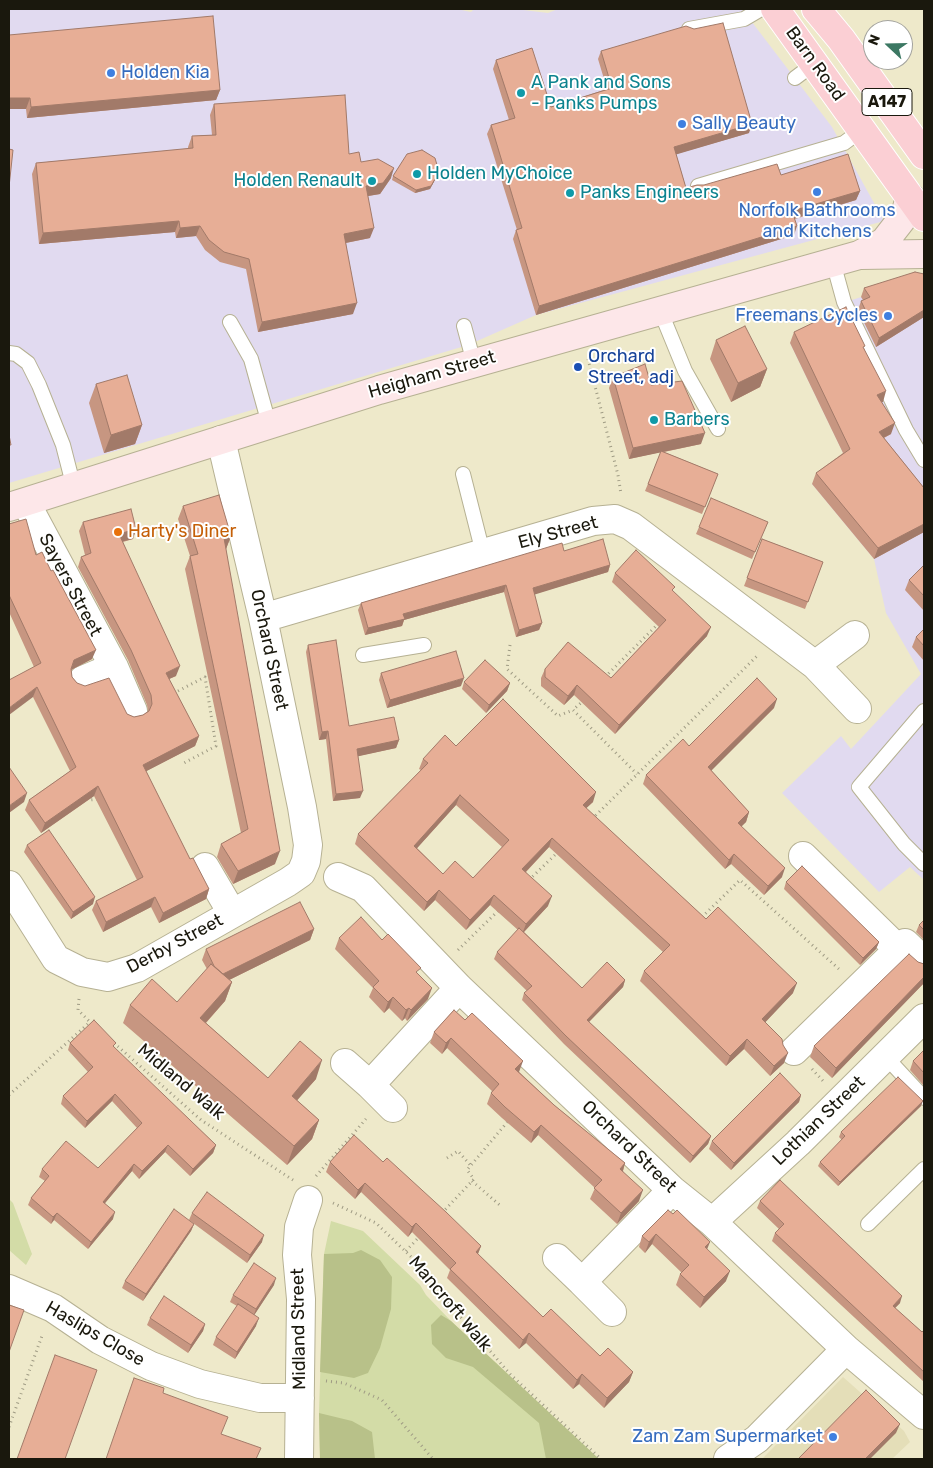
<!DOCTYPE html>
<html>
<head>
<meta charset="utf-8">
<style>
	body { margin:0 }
	#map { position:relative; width:933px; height:1468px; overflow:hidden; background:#eee9ca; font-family:Rubik,sans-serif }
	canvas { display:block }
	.frame { position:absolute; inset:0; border:10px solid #1a180d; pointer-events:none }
	.north { position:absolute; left:863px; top:20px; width:50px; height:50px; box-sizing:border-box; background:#fff; border:1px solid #a3a39e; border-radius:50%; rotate:291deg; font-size:14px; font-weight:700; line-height:20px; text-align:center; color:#1a180d }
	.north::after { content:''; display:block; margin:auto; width:18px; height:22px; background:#3c7863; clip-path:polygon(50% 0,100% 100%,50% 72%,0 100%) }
</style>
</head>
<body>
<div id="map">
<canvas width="933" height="1468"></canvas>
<div class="frame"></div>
<div class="north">N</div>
</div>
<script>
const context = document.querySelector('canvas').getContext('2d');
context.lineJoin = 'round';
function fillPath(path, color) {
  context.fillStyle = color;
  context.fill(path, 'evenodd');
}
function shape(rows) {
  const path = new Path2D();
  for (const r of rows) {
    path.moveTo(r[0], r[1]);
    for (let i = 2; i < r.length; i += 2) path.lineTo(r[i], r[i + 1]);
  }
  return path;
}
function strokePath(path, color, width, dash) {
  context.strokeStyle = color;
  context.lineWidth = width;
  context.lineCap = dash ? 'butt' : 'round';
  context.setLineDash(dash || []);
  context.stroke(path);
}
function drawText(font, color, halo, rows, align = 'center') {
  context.font = font + ' Rubik,sans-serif';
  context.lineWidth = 4;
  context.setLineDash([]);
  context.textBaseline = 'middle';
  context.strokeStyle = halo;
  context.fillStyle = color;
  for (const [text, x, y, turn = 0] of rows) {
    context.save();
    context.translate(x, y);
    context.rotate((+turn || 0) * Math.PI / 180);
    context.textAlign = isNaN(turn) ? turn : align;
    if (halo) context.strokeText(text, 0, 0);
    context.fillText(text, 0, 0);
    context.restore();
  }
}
const built = shape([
	[843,1377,904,1431,910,1442,892,1459,762,1459]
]);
const industrial = shape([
	[9,9,457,9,471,12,474,9,515,9,548,13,558,9,742,9,832,127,884,221,536,315,468,345,9,483],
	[912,281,924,283,924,880,910,867,879,892,782,793,841,736,851,749,921,674,886,613,874,559,812,484,846,459,790,343,848,326,836,305]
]);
const green = shape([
	[9,1199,13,1203,32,1254,26,1265,9,1250],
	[331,1221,363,1231,420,1285,426,1295,451,1321,599,1459,320,1459,319,1413,324,1254]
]);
const forest = shape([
	[361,1250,380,1260,392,1277,391,1309,380,1348,368,1373,354,1378,320,1372,324,1254,353,1253],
	[441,1315,451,1321,599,1459,546,1459,539,1423,473,1367,446,1358,432,1344,431,1325],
	[319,1413,352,1421,372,1432,375,1459,320,1459]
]);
const path = shape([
	[588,359,618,475,621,494],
	[510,645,507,669,558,716,573,710],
	[605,677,659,623],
	[178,691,205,677,216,746,182,764],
	[584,700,573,710,637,774],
	[88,797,90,800,100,799],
	[592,819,758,655],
	[529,880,559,851],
	[702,917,740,880,840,970],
	[458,950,500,909],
	[79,999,78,1010,94,1026],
	[114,1043,201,1120,293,1180],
	[812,1069,823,1081],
	[9,1095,90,1022],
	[447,1158,458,1151,471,1166],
	[316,1176,366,1119],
	[472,1181,502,1207],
	[333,1203,376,1223,432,1277,445,1299,510,1374,601,1459],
	[442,1213,474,1179,467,1170,509,1120],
	[406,1251,420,1236],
	[326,1381,344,1383,382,1400,433,1459],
	[9,1427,43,1333]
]);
const lane = shape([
	[689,29,744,19,761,9],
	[795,78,815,63],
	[698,186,844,143,863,129],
	[833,262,844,302,906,430,924,460],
	[660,310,685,371,718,429],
	[230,322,251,359,269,424],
	[464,326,474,363],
	[9,353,16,354,28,363,39,385,63,445,74,488],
	[463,474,483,553],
	[363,655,424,645],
	[924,711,859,787,904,844,924,864],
	[885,1056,924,1098],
	[868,1224,924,1169]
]);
const street = shape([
	[26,503,114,667,133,711],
	[263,618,593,521,615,519,631,526,815,665,857,709],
	[815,665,855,635],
	[83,680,114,667],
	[803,856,898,949],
	[205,867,232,913],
	[338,877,363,888,459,988,672,1190,712,1222,846,1349,924,1415],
	[9,885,56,959,82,972,108,977,137,968,288,882,301,873,306,861,308,845,302,807,263,618,221,440],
	[794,1051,905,943,924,961],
	[345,1063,370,1085,459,988],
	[370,1085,393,1108],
	[712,1222,798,1143,924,1018],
	[557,1258,582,1282,672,1190],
	[582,1282,612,1312],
	[9,1289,53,1308,100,1340,151,1366,200,1384,260,1398,300,1398],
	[299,1459,301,1299,297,1255,299,1227,308,1200],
	[728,1459,757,1439,846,1349]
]);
const secondary = shape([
	[861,255,924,254],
	[9,507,379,390,859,255,884,242,905,215,910,197]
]);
const primary = shape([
	[775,9,924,217],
	[816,9,841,39,924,155]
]);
const wall = shape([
	[9,35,220,90,216,100,27,118,26,109,9,109],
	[601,51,749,133,676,154,686,188,781,175,860,191,856,200,795,219,794,235,536,315,513,239,516,230,517,230,487,134,491,125,509,120,493,69,496,60,551,107,607,89,598,59],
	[214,104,349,154,361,162,391,178,380,194,368,196,370,238,346,243,353,314,258,332,246,269,220,262,205,250,196,236,176,238,175,232,39,244,32,174,36,163,188,149,188,147,192,136,212,135,210,115],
	[393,176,437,176,430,189,415,193,392,180],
	[924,274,924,317,876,347,858,310,861,301,863,300,861,297,864,288],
	[794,332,864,348,883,402,881,402,891,434,884,438,924,488,924,532,874,559,812,484,816,473,843,453,790,343],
	[716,340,767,369,760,387,731,402,710,359],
	[613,377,651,385,701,444,664,452,718,474,702,514,645,491,661,452,629,459,609,388],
	[96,384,142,425,135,444,104,453,89,403],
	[183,506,231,536,226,549,275,864,233,884,217,857,221,844,241,833,185,569,190,556,178,519],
	[83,522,136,529,133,539,123,542,176,676,169,679,199,736,195,746,146,771,190,859,209,889,206,899,159,923,151,907,103,932,92,910,96,901,137,880,94,796,41,833,25,810,29,800,70,771,33,697,34,667,9,612,9,524,36,555,92,659,71,670,72,677,77,683,127,714,134,717,143,715,148,711,147,705,128,660,78,567,81,557,85,555,79,531],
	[768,522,752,559,696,534,699,527],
	[762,539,823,562,805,609,744,586],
	[564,551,610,565,608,572,534,594,542,623,539,630,516,637,504,592,404,620,402,626,365,635,358,610,361,603],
	[924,565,924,611,905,590,909,580],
	[615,573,674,592,707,636,615,734,574,695,564,705,541,686,541,678,545,669,611,678,659,627,612,582],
	[924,629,924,661,912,647,916,637],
	[308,645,349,726,399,740,396,748,358,756,360,798,333,801,326,739,319,740,306,652],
	[381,673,461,686,387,708,379,680],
	[464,682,510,683,507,691,486,713,462,689],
	[774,708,711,770,749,812,746,822,741,826,782,877,764,895,731,864,725,869,643,784,646,775,689,746],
	[456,746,593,802,586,808,706,919,793,993,765,1022,784,1063,770,1076,744,1049,726,1066,640,981,644,971,663,952,549,847,526,872,548,906,524,932,582,988,625,980,623,987,589,1022,711,1136,708,1144,690,1163,564,1044,522,1000,524,993,527,991,494,959,497,952,518,930,490,905,466,930,435,900,424,911,355,844,358,834,421,770,419,769,423,759],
	[456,805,502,847,473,878,443,874,417,848],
	[27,845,93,904,71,919,24,852],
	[786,882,879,942,876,949,860,965,784,889],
	[924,920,924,940,916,932,919,925],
	[314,929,310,940,229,980,232,982,225,1001,206,1023,268,1078,316,1079,297,1100,319,1120,312,1139,287,1165,123,1023,130,1005,177,1002,207,969,202,960,206,949],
	[339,938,382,940,418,974,428,999,407,1021,405,1018,402,1021,389,1008,384,1013,369,997,373,988,335,949],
	[918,962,924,964,924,983,832,1078,810,1057,814,1046],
	[454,1010,554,1105,625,1163,623,1171,639,1201,617,1224,590,1199,595,1188,538,1135,531,1143,502,1118,487,1104,491,1093,492,1091,447,1048,442,1054,430,1043,434,1032],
	[70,1043,114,1048,216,1145,213,1153,190,1176,165,1152,139,1179,132,1171,105,1203,113,1219,88,1249,54,1220,51,1224,28,1205,31,1198,45,1181,39,1177,42,1169,98,1168,137,1128,112,1101,85,1128,61,1104,63,1096,88,1072,68,1050],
	[924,1050,924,1086,910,1070,913,1061],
	[801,1095,799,1102,731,1170,709,1149,712,1141],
	[921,1106,838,1186,818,1166,820,1162,842,1140,839,1137,841,1132],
	[330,1162,383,1162,481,1246,478,1254,543,1317,600,1356,633,1372,629,1382,604,1408,579,1384,573,1389,526,1343,519,1349,447,1278,450,1270,412,1232,408,1237,361,1192,355,1199,326,1172],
	[760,1201,900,1303,895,1308,922,1332,924,1330,924,1382,772,1241,775,1233,779,1229,757,1208],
	[668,1210,707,1250,726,1281,700,1308,676,1285,680,1274,682,1273,652,1244,645,1253,639,1247,642,1236],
	[192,1213,262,1242,247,1263,189,1220],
	[194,1224,191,1231,143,1301,122,1288,125,1281],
	[274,1285,254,1315,256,1326,235,1359,213,1345,216,1337,237,1306,230,1302,233,1295],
	[150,1318,205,1324,203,1331,188,1353,147,1325]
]);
const shadedWall = shape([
	[220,90,216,100,27,118,31,107],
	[9,98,30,98,26,109,9,109],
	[752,124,749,133,671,156,674,147],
	[394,168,391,178,380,194,362,197,366,186],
	[439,172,430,189,415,193,416,190],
	[860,191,856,200,789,220,792,211],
	[179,221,175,232,39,244,43,233],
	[200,226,196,236,176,238,180,228],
	[797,226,794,235,536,315,539,306],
	[374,228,370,238,340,244,344,234],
	[357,303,353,314,258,332,262,322],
	[924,310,924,317,876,347,879,338],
	[767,369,760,387,731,402,738,383],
	[886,391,883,402,873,406,877,395],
	[895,423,891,434,875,442,879,432],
	[142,425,135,444,104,453,111,435],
	[705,433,701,444,629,459,633,448],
	[924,524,924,532,874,559,878,548],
	[136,529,133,539,116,543,119,534],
	[231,536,226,549,219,551,224,538],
	[610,565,608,572,530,596,533,588],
	[506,585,504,592,404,620,402,626,365,635,368,628,403,614],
	[542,623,539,630,516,637,519,630],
	[711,627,707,636,615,734,619,725],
	[96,650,92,659,71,670,74,660],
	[180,666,176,676,162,682,166,673],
	[464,678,461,686,387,708,390,700],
	[510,683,507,691,486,713,489,705],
	[577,685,574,695,564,705,568,696],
	[37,687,33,697,9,715,9,708],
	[777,699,774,708,705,777,708,767],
	[328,731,326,739,319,740,322,732],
	[199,736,195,746,139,775,143,765],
	[399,740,396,748,355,757,357,749],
	[98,786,94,796,41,833,45,823],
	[363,791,360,798,333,801,336,794],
	[596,792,593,802,579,815,583,805],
	[27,793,24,802,9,813,9,806],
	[460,795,456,805,410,856,414,846],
	[749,812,746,822,735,833,738,823],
	[552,838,549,847,519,879,522,869],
	[280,851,275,864,233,884,238,871],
	[734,854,731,864,725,869,729,860],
	[785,868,782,877,764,895,768,886],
	[209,889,206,899,159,923,163,913],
	[439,890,435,900,424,911,427,902],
	[494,895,490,905,466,930,470,920],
	[552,896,548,906,522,934,526,924],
	[95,897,93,904,71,919,73,912],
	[155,897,151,907,103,932,106,922],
	[314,929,310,940,215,987,219,976],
	[879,942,876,949,860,965,863,958],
	[924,977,924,983,832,1078,836,1068],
	[625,980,623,987,584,1027,587,1020],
	[232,982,225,1001,193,1037,200,1018],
	[797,983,793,993,759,1029,762,1019],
	[432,988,428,999,407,1021,411,1010],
	[393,997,389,1008,384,1013,388,1002],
	[409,1008,405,1018,402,1021,406,1010],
	[451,1038,447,1048,442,1054,446,1043],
	[747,1039,744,1049,726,1066,730,1056],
	[788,1053,784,1063,770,1076,774,1066],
	[322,1060,316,1079,285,1114,292,1096],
	[523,1061,519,1072,511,1080,515,1069],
	[115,1094,112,1101,85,1128,87,1121],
	[801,1095,799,1102,731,1170,734,1163],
	[923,1101,921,1106,838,1186,840,1182],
	[319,1120,312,1139,287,1165,294,1146],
	[541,1125,538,1135,531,1143,534,1132],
	[711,1136,708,1144,690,1163,693,1156],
	[168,1145,165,1152,139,1179,142,1171],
	[216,1145,213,1153,190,1176,193,1169],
	[625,1163,622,1174,620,1169],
	[134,1164,132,1171,100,1209,103,1202],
	[365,1183,361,1192,355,1199,358,1190],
	[643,1190,639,1201,617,1224,621,1213],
	[115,1212,113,1219,88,1249,91,1242],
	[57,1213,54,1220,51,1224,53,1217],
	[416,1223,412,1232,408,1237,412,1227],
	[194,1224,191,1231,143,1301,146,1294],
	[656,1234,652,1244,645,1253,649,1242],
	[264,1235,262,1242,247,1263,250,1255],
	[710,1242,706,1252,705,1247],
	[481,1246,477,1256,476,1252],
	[730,1271,726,1281,700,1308,704,1297],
	[276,1278,274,1285,253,1317,256,1309],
	[902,1296,900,1303,890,1313,893,1306],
	[259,1318,256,1326,235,1359,237,1352],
	[205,1324,203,1331,188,1353,191,1345],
	[529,1333,526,1343,519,1349,523,1340],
	[633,1372,629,1382,604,1408,607,1398],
	[582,1374,579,1384,573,1389,577,1380],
	[900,1424,896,1433,870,1459,865,1459]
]);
const building = shape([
	[213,16,220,90,31,107,30,98,9,98,9,35,213,16],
	[723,23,752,124,674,147,686,188,697,185,704,185,777,164,781,175,848,154,860,191,792,211,797,226,539,306,516,230,522,228,491,125,515,118,496,60,532,48,551,107,612,88,601,51,686,26,694,29,723,23],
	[345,95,349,154,359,152,361,162,378,159,394,168,383,183,366,186,374,228,344,234,357,303,262,322,249,259,224,252,209,240,200,226,180,228,179,221,43,233,36,163,193,148,192,136,216,135,214,104,345,95],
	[9,149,13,150,9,187,9,149],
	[422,150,435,158,439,172,431,186,416,190,393,176,407,154,422,150],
	[915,272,924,274,924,310,879,338,861,301,870,297,864,288,915,272],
	[846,307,865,346,863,347,886,391,877,395,895,423,879,432,924,488,924,524,878,548,816,473,850,449,794,332,846,307],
	[745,326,767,369,738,383,716,340,745,326],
	[645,364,651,385,682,381,705,433,633,448,613,377,645,364],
	[127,375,142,425,111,435,96,384,127,375],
	[9,435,11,445,9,445,9,435],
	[661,451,718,474,705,507,648,484,661,451],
	[219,495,231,536,224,538,280,851,238,871,221,844,248,829,190,556,198,554,183,506,219,495],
	[711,498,768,522,755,552,699,527,711,498],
	[131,509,136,529,119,534,180,666,166,673,199,736,143,765,190,859,193,858,209,889,163,913,155,897,106,922,96,901,143,877,98,786,45,823,29,800,76,767,37,687,9,708,9,680,41,663,9,595,9,524,26,519,36,555,42,552,51,571,53,570,96,650,74,660,71,669,72,677,77,683,85,686,109,678,127,714,134,717,143,715,149,711,152,704,151,695,131,650,81,557,91,553,83,522,131,509],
	[603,539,610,565,533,588,542,623,519,630,506,585,403,614,405,619,368,628,361,603,562,543,564,551,603,539],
	[762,539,823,562,808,602,747,578,762,539],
	[636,550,675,587,672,590,711,627,619,725,577,685,568,696,545,677,545,669,568,642,611,678,666,620,615,573,636,550],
	[924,565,924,596,909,580,924,565],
	[924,629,924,646,916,637,924,629],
	[336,640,349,726,394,717,399,740,357,749,363,791,336,794,328,731,322,732,308,645,336,640],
	[456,651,464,678,390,700,381,673,456,651],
	[485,660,510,683,489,705,464,682,485,660],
	[757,678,777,699,708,767,749,812,738,823,785,868,768,886,734,854,729,860,646,775,683,739,689,746,757,678],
	[503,699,596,792,583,805,706,919,718,907,797,983,762,1019,782,1039,783,1045,788,1053,774,1066,747,1039,730,1056,644,971,670,945,552,838,522,869,552,896,526,924,494,895,470,920,439,890,427,902,358,834,428,763,423,759,445,735,456,746,503,699],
	[460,795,509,840,473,878,455,861,443,874,414,846,460,795],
	[9,767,27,793,9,806,9,767],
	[49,830,95,897,73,912,27,845,49,830],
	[802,866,879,942,863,958,786,882,802,866],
	[300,902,314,929,223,974,214,966,206,949,300,902],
	[361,917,382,940,388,934,421,968,416,972,432,988,411,1010,409,1008,406,1010,393,997,388,1002,373,987,379,981,339,938,361,917],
	[924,920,924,930,919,925,924,920],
	[519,928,582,988,607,962,625,980,587,1020,711,1136,693,1156,566,1036,524,993,532,986,497,952,519,928],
	[909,954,918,962,924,964,924,977,836,1068,814,1046,909,954],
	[211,964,232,982,200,1018,268,1078,300,1041,322,1060,292,1096,319,1120,294,1146,130,1005,152,979,177,1002,211,964],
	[454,1010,465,1020,472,1013,523,1061,515,1069,554,1105,625,1163,620,1169,643,1190,621,1213,594,1188,602,1180,541,1125,534,1132,505,1107,491,1093,499,1084,451,1038,446,1043,434,1032,454,1010],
	[94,1020,116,1043,113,1046,216,1145,193,1169,168,1145,142,1171,134,1164,103,1202,115,1212,91,1242,57,1213,53,1217,31,1198,49,1176,42,1169,66,1141,98,1168,142,1123,115,1094,87,1121,63,1096,93,1067,70,1043,94,1020],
	[924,1050,924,1073,913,1061,924,1050],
	[780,1073,801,1095,734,1163,712,1141,780,1073],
	[898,1077,923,1101,840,1182,820,1162,845,1136,841,1132,898,1077],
	[354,1135,383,1162,387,1158,446,1212,481,1246,476,1252,543,1317,551,1309,600,1356,608,1348,633,1372,607,1398,582,1374,577,1380,529,1333,523,1340,450,1269,456,1263,416,1223,412,1227,365,1183,358,1190,330,1162,354,1135],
	[780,1180,902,1296,893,1306,922,1332,924,1330,924,1372,775,1233,784,1224,760,1201,780,1180],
	[207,1192,264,1235,250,1255,192,1213,207,1192],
	[174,1209,194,1224,146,1294,125,1281,174,1209],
	[668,1210,673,1214,677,1210,710,1242,705,1247,730,1271,704,1297,680,1274,689,1265,656,1234,649,1242,642,1236,668,1210],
	[254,1263,276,1278,256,1309,233,1295,254,1263],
	[164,1296,205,1324,191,1345,150,1318,164,1296],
	[238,1304,259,1318,237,1352,216,1337,238,1304],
	[9,1305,24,1310,9,1352,9,1305],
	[55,1355,97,1370,65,1459,17,1459,55,1355],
	[134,1378,164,1388,163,1393,228,1417,221,1434,261,1448,256,1459,106,1459,134,1378],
	[866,1390,900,1424,865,1459,798,1459,866,1390]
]);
const markers = [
	[111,73,5,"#3f7fe0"],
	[521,93,5,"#0f9aa8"],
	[682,124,5,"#3f7fe0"],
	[417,174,5,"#0f9aa8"],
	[372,181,5,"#0f9aa8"],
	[817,192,5,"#3f7fe0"],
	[570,193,5,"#0f9aa8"],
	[888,316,5,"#3f7fe0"],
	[578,367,5,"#1a4fb4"],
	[654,420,5,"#0f9aa8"],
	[118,532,5,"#e8710a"],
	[833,1437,5,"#3f7fe0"]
];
const shields = [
	[887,102,50]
];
const shieldNames = [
	["A147",887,102]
];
const streetNames = [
	["Barn Road",815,64,54],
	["Heigham Street",432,375,-16],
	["Ely Street",558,533,-15],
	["Sayers Street",70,585,62],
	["Orchard Street",269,650,78],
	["Derby Street",175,944,-28],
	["Midland Walk",181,1082,40],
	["Lothian Street",819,1121,-44],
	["Orchard Street",629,1147,44],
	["Mancroft Walk",450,1304,50],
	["Midland Street",299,1329,-91],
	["Haslips Close",95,1334,30]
];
const shopNames = [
	["Holden Kia",121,73],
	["Sally Beauty",692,124],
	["Norfolk Bathrooms",817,211,"center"],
	["and Kitchens",817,232,"center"],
	["Freemans Cycles",878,316,"right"],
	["Zam Zam Supermarket",823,1437,"right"]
];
const cultureNames = [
	["A Pank and Sons",531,83],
	["- Panks Pumps",531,104],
	["Holden MyChoice",427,174],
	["Holden Renault",362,181,"right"],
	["Panks Engineers",580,193],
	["Barbers",664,420]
];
const transitNames = [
	["Orchard",588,357],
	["Street, adj",588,378]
];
const foodNames = [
	["Harty's Diner",128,532]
];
fillPath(built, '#e4deb8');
fillPath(industrial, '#e1daf0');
fillPath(green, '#d3dca7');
fillPath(forest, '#b8c189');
strokePath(lane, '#b6b193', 16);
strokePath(street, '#b6b193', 30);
strokePath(secondary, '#b6b193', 30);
strokePath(primary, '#fff', 30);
strokePath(path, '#9f9b84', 3, [1, 4]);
strokePath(lane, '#fff', 14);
strokePath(street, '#fff', 28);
strokePath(secondary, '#fde7e9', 28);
strokePath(primary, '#fbcfd4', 28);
fillPath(wall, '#c79681');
fillPath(shadedWall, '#a27a69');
fillPath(building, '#e7ae96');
strokePath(building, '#a27a69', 1);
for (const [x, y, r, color] of markers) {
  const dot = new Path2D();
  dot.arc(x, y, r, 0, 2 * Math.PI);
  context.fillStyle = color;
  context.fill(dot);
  strokePath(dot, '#fff', 2);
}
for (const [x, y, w] of shields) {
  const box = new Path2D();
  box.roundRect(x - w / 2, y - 13.5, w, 27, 4);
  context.fillStyle = '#fff';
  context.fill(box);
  strokePath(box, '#1a180d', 1);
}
drawText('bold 16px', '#1a180d', null, shieldNames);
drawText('18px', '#1a180d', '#fff', streetNames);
drawText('18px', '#366cbe', '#fff', shopNames, 'left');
drawText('18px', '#0d838f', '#fff', cultureNames, 'left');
drawText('18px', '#164399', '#fff', transitNames, 'left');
drawText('18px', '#c56008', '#fff', foodNames, 'left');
</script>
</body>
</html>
